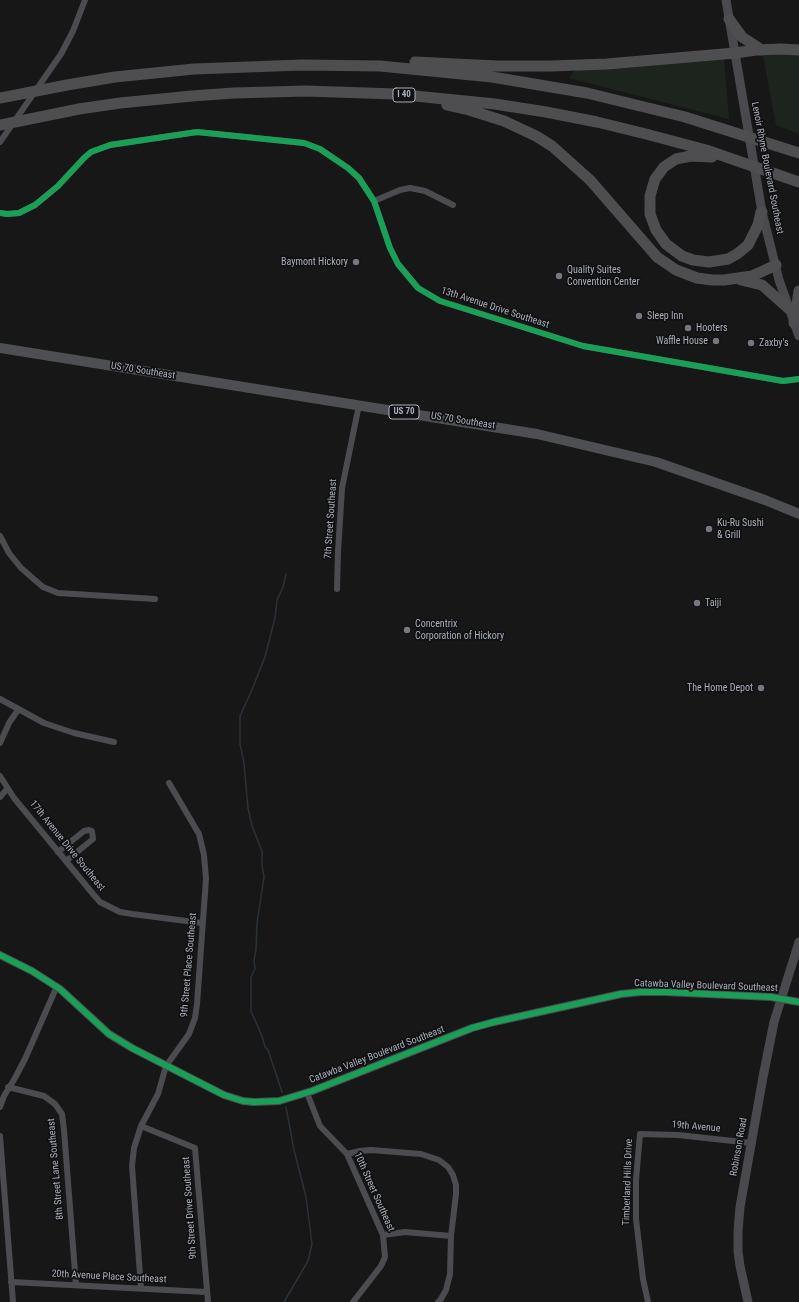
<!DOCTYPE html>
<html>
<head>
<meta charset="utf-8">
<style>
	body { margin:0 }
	canvas { display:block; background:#171717 }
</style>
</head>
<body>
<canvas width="799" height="1302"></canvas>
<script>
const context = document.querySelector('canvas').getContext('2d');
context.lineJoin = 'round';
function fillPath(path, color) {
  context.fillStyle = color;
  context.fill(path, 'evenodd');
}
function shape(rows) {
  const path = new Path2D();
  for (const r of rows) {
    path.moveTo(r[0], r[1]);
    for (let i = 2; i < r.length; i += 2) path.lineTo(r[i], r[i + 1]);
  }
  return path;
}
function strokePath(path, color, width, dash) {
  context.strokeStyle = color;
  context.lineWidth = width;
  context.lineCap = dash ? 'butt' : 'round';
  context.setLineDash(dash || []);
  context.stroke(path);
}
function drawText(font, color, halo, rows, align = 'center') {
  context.font = font + ' "Roboto Condensed",sans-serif';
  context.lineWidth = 3.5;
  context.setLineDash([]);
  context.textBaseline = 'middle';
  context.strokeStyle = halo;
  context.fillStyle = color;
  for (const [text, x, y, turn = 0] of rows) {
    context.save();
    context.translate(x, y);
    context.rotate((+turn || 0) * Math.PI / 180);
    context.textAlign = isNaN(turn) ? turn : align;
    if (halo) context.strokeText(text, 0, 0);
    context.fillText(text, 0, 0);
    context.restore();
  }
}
const green = shape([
	[762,50,799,50,799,134,776,125],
	[724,58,729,119,569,78,579,65]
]);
const stream = shape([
	[282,1092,268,1050,265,1047,262,1036,251,1011,251,977,255,969,254,960,256,950,257,923,264,877,262,865,262,851,252,826,248,808,244,763,240,744,240,716,251,692,265,657,275,618,277,600,283,587,286,574],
	[284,1302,308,1261,312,1244,306,1197,294,1150,286,1107]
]);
const minor = shape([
	[0,142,61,54,73,31,85,0],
	[374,201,400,190,410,188,425,191,453,205],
	[0,213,7,214,19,213,35,205,58,186,84,158,91,152,110,145,197,132,304,143,320,149,348,168,359,178,374,201,390,248,398,264,418,288,440,301,583,346,783,381,799,379],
	[0,536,9,553,21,568,43,587,58,593,155,599],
	[337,589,338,552,342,488,359,405],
	[0,699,44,723,74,733,114,742],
	[0,743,9,723,18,710],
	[0,776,14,798,93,894,100,902,120,912,132,914,202,923],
	[0,797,7,789],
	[58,852,84,831,89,830,92,831,93,839,66,861],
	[8,1087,44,1096,55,1104,62,1114,64,1130,76,1285],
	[307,1093,320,1126,347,1154,383,1235,385,1257,381,1266,353,1302],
	[0,1107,4,1096,15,1078,25,1059,57,986],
	[141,1126,195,1148,208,1302],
	[0,1136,13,1302],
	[347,1154,360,1151,371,1150,421,1154,439,1160,448,1167,453,1175,456,1185,456,1194,451,1236,450,1274,446,1290,441,1299,438,1302],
	[383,1235,405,1232,451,1236],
	[11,1282,206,1292],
	[141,1288,132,1166,134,1148,141,1126,158,1094,166,1066,189,1034,195,1018,197,1004,206,879,204,855,199,834,169,783],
	[648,1302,643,1279,636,1219,636,1180,640,1134,678,1135,751,1143]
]);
const tertiary = shape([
	[0,955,32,971,60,989,109,1034,132,1048,224,1095,243,1101,254,1102,279,1101,312,1091,472,1028,494,1022,621,994,641,992,665,992,771,997,799,1002]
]);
const secondary = shape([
	[726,0,762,212,779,280,799,336],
	[748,1302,740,1266,738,1251,738,1231,740,1207,763,1077,774,1022,799,942]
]);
const primary = shape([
	[0,348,537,434,656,462,765,500,799,514]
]);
const motorway = shape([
	[729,19,742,37,762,50],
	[415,62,496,66,551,66,607,64,735,53,756,50,781,49,799,50],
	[0,98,67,85,115,77,194,69,302,65,380,66,492,77,587,93,685,117,799,153],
	[447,105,469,110,504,121,536,136,552,146,590,180,657,257,676,270,697,278,712,280,724,280,752,276,776,265],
	[0,125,79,109,120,103,192,96,234,93,306,91,395,94,495,104,546,112,597,122,646,134,706,150,799,182],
	[712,157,691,156,676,159,664,167,655,179,650,196,650,214,656,230,666,244,682,256,693,260,709,262,728,259,737,254,748,245,758,225,761,212,762,212],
	[741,280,762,285,789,309],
	[794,323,799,291]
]);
const cycleway = shape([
	[0,213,7,214,19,213,35,205,58,186,84,158,91,152,110,145,197,132,304,143,320,149,348,168,359,178,374,201,390,248,398,264,418,288,440,301,583,346,783,381,799,379],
	[0,955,32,971,60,989,109,1034,132,1048,224,1095,243,1101,254,1102,279,1101,312,1091,472,1028,494,1022,621,994,641,992,665,992,771,997,799,1002]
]);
const markers = [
	[356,262,4,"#757880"],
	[559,276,4,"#757880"],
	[639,316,4,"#757880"],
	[688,328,4,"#757880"],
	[716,341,4,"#757880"],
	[751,343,4,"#757880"],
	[709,529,4,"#757880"],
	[697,603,4,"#757880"],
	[407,630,4,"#757880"],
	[761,688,4,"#757880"]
];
const shields = [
	[404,95,22],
	[404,412,30]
];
const shieldNames = [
	["I 40",404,95],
	["US 70",404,412]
];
const streetNames = [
	["Lenoir Rhyne Boulevard Southeast",767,168,79],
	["13th Avenue Drive Southeast",495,308,18],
	["US 70 Southeast",143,371,9],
	["US 70 Southeast",463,421,9],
	["7th Street Southeast",331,519,-86],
	["17th Avenue Drive Southeast",67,846,51],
	["9th Street Place Southeast",189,965,-85],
	["Catawba Valley Boulevard Southeast",706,986,2],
	["Catawba Valley Boulevard Southeast",377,1055,-21],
	["19th Avenue",696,1127,5],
	["Robinson Road",739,1147,-80],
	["8th Street Lane Southeast",56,1169,-95],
	["Timberland Hills Drive",628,1182,-88],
	["10th Street Southeast",374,1192,66],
	["9th Street Drive Southeast",190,1208,-94],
	["20th Avenue Place Southeast",109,1277,3]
];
const poiNames = [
	["Baymont Hickory",348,262,"right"],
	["Quality Suites",567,270],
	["Convention Center",567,282],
	["Sleep Inn",647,316],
	["Hooters",696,328],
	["Waffle House",708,341,"right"],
	["Zaxby's",759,343],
	["Ku-Ru Sushi",717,523],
	["& Grill",717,535],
	["Taiji",705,603],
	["Concentrix",415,624],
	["Corporation of Hickory",415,636],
	["The Home Depot",753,688,"right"]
];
fillPath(green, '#1d241e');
strokePath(stream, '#2a3239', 1.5);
strokePath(minor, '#4b4c50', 6);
strokePath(tertiary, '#4b4c50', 8);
strokePath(secondary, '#4a4a4e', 9);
strokePath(primary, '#4d4f52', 10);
strokePath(motorway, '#4e4e51', 11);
strokePath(cycleway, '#1a9f57', 6);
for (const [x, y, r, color] of markers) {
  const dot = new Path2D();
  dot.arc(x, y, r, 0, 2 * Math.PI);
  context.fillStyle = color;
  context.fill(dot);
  strokePath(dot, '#111113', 1.5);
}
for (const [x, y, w] of shields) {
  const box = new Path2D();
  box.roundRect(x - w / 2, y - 7, w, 14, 3);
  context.fillStyle = '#111113';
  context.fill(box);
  strokePath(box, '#a8adb8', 1);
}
drawText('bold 9px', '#a8adb8', null, shieldNames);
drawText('10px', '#a8adb8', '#111113', streetNames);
drawText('10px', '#a8adb8', '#111113', poiNames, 'left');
</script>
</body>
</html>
